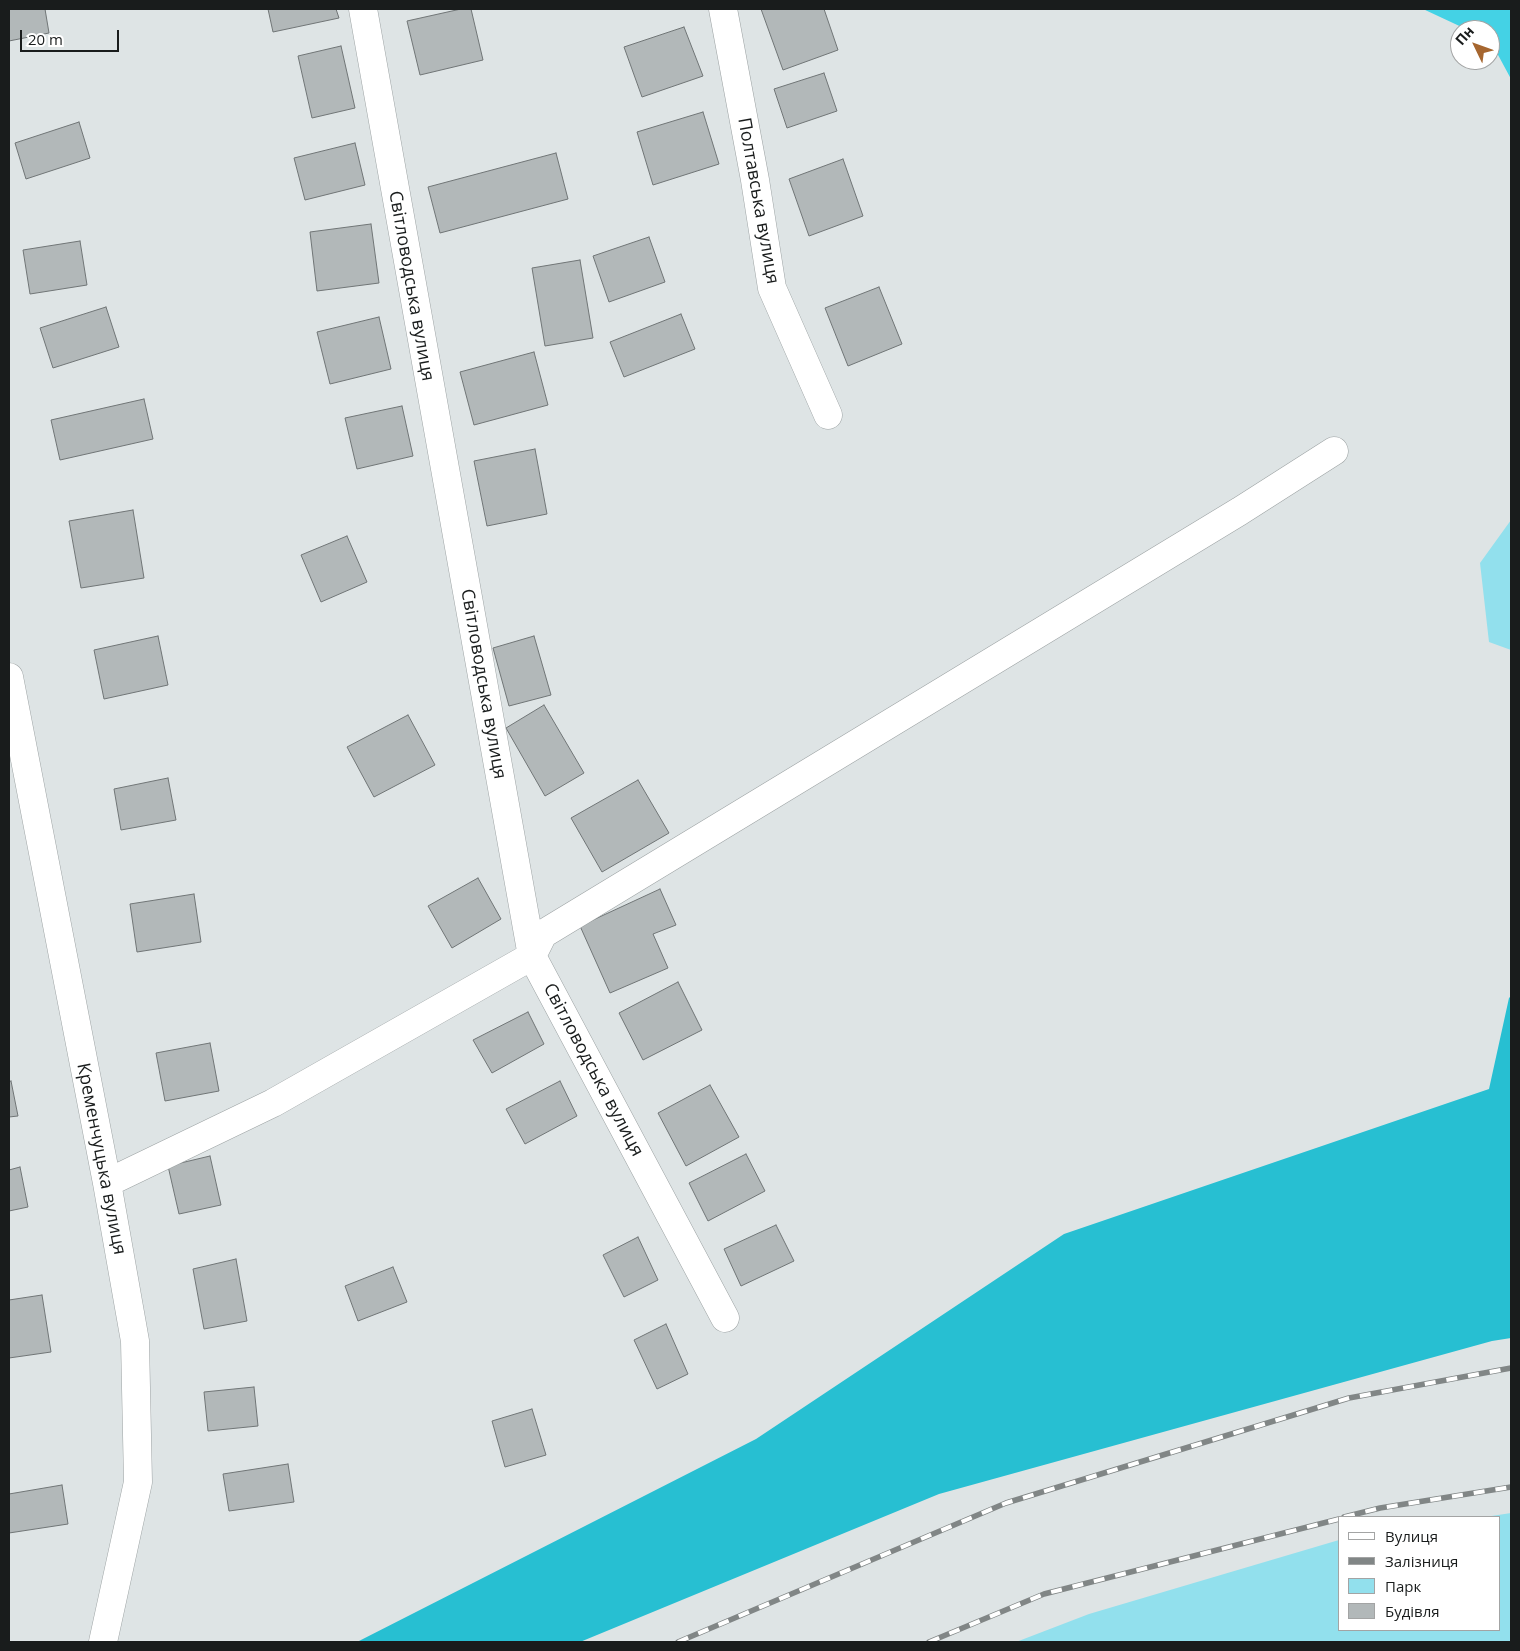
<!DOCTYPE html>
<html>
<head>
<meta charset="utf-8">
<style>
	body { margin:0 }
	#map { position:relative; width:1520px; height:1651px; overflow:hidden; background:#dee4e5; font-family:"Open Sans",sans-serif }
	canvas { display:block }
	.frame { position:absolute; inset:0; border:10px solid #191c1c; pointer-events:none }
	.legend { position:absolute; left:1338px; top:1516px; width:162px; height:115px; box-sizing:border-box; background:#fff; border:1px solid #a3a4a4; margin:0; padding:6px 9px; list-style:none; font-size:15px; color:#191c1c }
	.legend li { display:flex; align-items:center; gap:10px; height:25px }
	.legend b { width:25px; border:1px solid #a3a4a4 }
	.north { position:absolute; left:1450px; top:20px; width:50px; height:50px; box-sizing:border-box; background:#fff; border:1px solid #a3a4a4; border-radius:50%; rotate:312deg; font-size:14px; font-weight:700; line-height:20px; text-align:center; color:#191c1c }
	.north::after { content:''; display:block; margin:auto; width:18px; height:22px; background:#a6662f; clip-path:polygon(50% 0,100% 100%,50% 72%,0 100%) }
	.scale { position:absolute; left:20px; top:30px; width:99px; height:22px; box-sizing:border-box; border:2px solid #191c1c; border-top:0; padding-left:6px; font-size:15px; line-height:18px; white-space:nowrap; color:#191c1c; -webkit-text-stroke:4px #fff; paint-order:stroke }
</style>
</head>
<body>
<div id="map">
<canvas width="1520" height="1651"></canvas>
<div class="frame"></div>
<ul class="legend">
<li><b style="height:6px;background:#fff"></b>Вулиця</li>
<li><b style="height:6px;background:#818686"></b>Залізниця</li>
<li><b style="height:14px;background:#92e0ed"></b>Парк</li>
<li><b style="height:14px;background:#b2b8b9"></b>Будівля</li>
</ul>
<div class="north">Пн</div>
<div class="scale">20 m</div>
</div>
<script>
const context = document.querySelector('canvas').getContext('2d');
context.lineJoin = 'round';
function fillPath(path, color) {
  context.fillStyle = color;
  context.fill(path, 'evenodd');
}
function shape(rows) {
  const path = new Path2D();
  for (const r of rows) {
    path.moveTo(r[0], r[1]);
    for (let i = 2; i < r.length; i += 2) path.lineTo(r[i], r[i + 1]);
  }
  return path;
}
function strokePath(path, color, width, dash) {
  context.strokeStyle = color;
  context.lineWidth = width;
  context.lineCap = dash ? 'butt' : 'round';
  context.setLineDash(dash || []);
  context.stroke(path);
}
function drawText(font, color, halo, rows, align = 'center') {
  context.font = font + ' "Open Sans",sans-serif';
  context.lineWidth = 4.5;
  context.setLineDash([]);
  context.textBaseline = 'middle';
  context.strokeStyle = halo;
  context.fillStyle = color;
  for (const [text, x, y, turn = 0] of rows) {
    context.save();
    context.translate(x, y);
    context.rotate((+turn || 0) * Math.PI / 180);
    context.textAlign = isNaN(turn) ? turn : align;
    if (halo) context.strokeText(text, 0, 0);
    context.fillText(text, 0, 0);
    context.restore();
  }
}
const green = shape([
	[1511,520,1511,650,1489,642,1480,563],
	[1511,1513,1511,1642,1016,1642,1089,1614,1339,1540,1339,1630,1499,1630,1499,1517,1485,1517]
]);
const forest = shape([
	[1511,996,1511,1338,1492,1341,939,1494,580,1642,357,1642,756,1439,1064,1234,1489,1089,1509,998]
]);
const water = shape([
	[1423,9,1511,9,1511,79,1490,40,1490,30,1468,30]
]);
const building = shape([
	[9,9,45,9,49,33,9,41,9,9],
	[268,9,336,9,339,18,273,32,268,9],
	[461,9,471,9,483,60,420,75,407,21,461,9],
	[761,9,824,9,838,50,783,70,761,9],
	[684,27,703,76,642,97,624,47,684,27],
	[341,46,355,108,312,118,298,56,341,46],
	[824,73,837,111,787,128,774,89,824,73],
	[703,112,719,164,653,185,637,132,703,112],
	[79,122,90,158,26,179,15,143,79,122],
	[355,143,365,185,305,200,294,158,355,143],
	[556,153,568,199,440,233,428,187,556,153],
	[843,159,863,216,809,236,789,179,843,159],
	[371,224,379,283,317,291,310,232,371,224],
	[649,237,665,282,609,302,593,256,649,237],
	[80,241,87,285,30,294,23,250,80,241],
	[580,260,593,338,545,346,532,268,580,260],
	[879,287,902,344,848,366,825,308,879,287],
	[106,307,119,347,53,368,40,328,106,307],
	[681,314,695,349,624,377,610,342,681,314],
	[379,317,391,369,330,384,317,332,379,317],
	[534,352,548,405,474,425,460,372,534,352],
	[144,399,153,439,60,460,51,420,144,399],
	[402,406,413,456,357,469,345,418,402,406],
	[535,449,547,514,487,526,474,461,535,449],
	[133,510,144,578,81,588,69,521,133,510],
	[347,536,367,582,321,602,301,555,347,536],
	[158,636,168,685,104,699,94,650,158,636],
	[534,636,551,695,509,706,493,648,534,636],
	[544,705,584,773,545,796,506,728,544,705],
	[408,715,435,765,374,797,347,747,408,715],
	[168,778,176,820,121,830,114,789,168,778],
	[638,780,669,833,602,872,571,818,638,780],
	[478,878,501,919,452,948,428,906,478,878],
	[660,889,676,925,653,934,668,968,610,993,580,926,660,889],
	[194,894,201,942,137,952,130,904,194,894],
	[678,982,702,1030,643,1060,619,1013,678,982],
	[528,1012,544,1044,492,1073,473,1040,528,1012],
	[210,1043,219,1091,165,1101,156,1053,210,1043],
	[11,1081,18,1116,9,1117,9,1082,11,1081],
	[560,1081,577,1116,525,1144,506,1109,560,1081],
	[710,1085,739,1137,686,1166,658,1113,710,1085],
	[746,1154,765,1191,708,1221,689,1183,746,1154],
	[210,1156,221,1205,179,1214,168,1166,210,1156],
	[20,1167,28,1207,9,1211,9,1170,20,1167],
	[776,1225,794,1261,741,1286,724,1249,776,1225],
	[638,1237,658,1280,624,1297,603,1255,638,1237],
	[236,1259,247,1321,204,1329,193,1269,236,1259],
	[393,1267,407,1302,358,1321,345,1286,393,1267],
	[42,1295,51,1352,9,1358,9,1300,42,1295],
	[666,1324,688,1374,657,1389,634,1340,666,1324],
	[254,1387,258,1426,208,1431,204,1392,254,1387],
	[532,1409,546,1455,505,1467,492,1421,532,1409],
	[288,1464,294,1502,229,1511,223,1474,288,1464],
	[62,1485,68,1524,9,1533,9,1494,62,1485]
]);
const street = shape([
	[363,9,532,956,725,1318],
	[723,9,755,180,772,288,828,415],
	[9,677,107,1183,135,1341,138,1482,103,1642],
	[107,1183,273,1103,532,956,543,934,1240,511,1334,451]
]);
const rail = shape([
	[1344,1517,1380,1508,1511,1487],
	[678,1642,1006,1503,1349,1398,1511,1368],
	[929,1642,1044,1594,1339,1519]
]);
const streetNames = [
	["Полтавська вулиця",758,201,80],
	["Світловодська вулиця",411,286,80],
	["Світловодська вулиця",483,684,80],
	["Світловодська вулиця",593,1070,62],
	["Кременчуцька вулиця",101,1159,79]
];
fillPath(green, '#92e0ed');
fillPath(forest, '#27bfd2');
fillPath(water, '#44d2e5');
fillPath(building, '#b2b8b9');
strokePath(building, '#707576', 1);
strokePath(street, '#9ca2a3', 29);
strokePath(street, '#fff', 28);
strokePath(rail, '#818686', 5.5);
strokePath(rail, '#fff', 4, [11]);
drawText('18px', '#191c1c', '#fff', streetNames);
</script>
</body>
</html>
